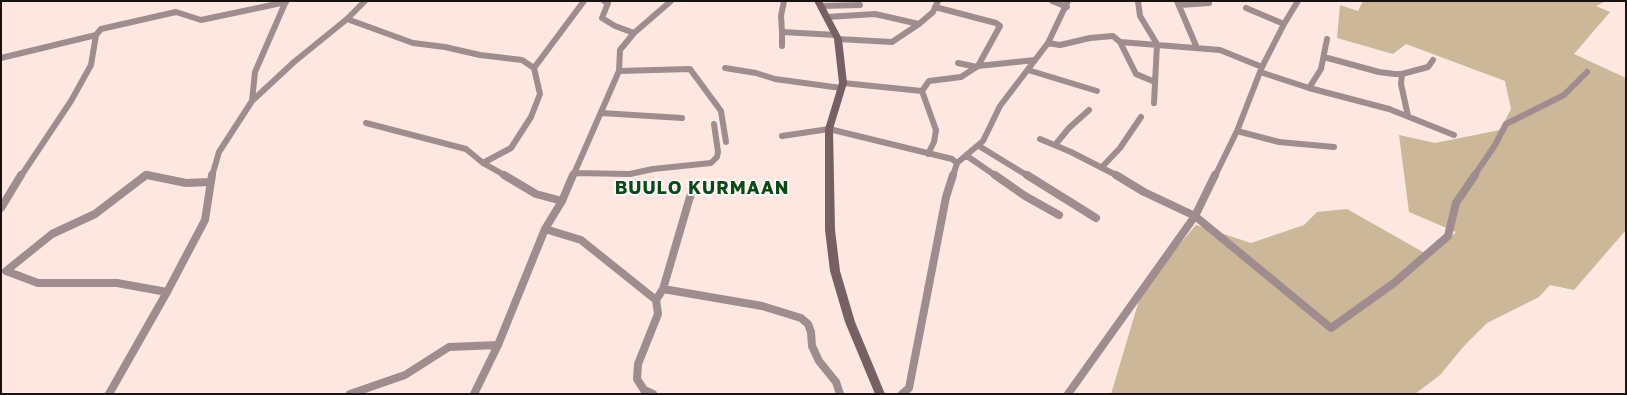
<!DOCTYPE html>
<html>
<head>
<meta charset="utf-8">
<style>
	body { margin:0 }
	#map { position:relative; width:1627px; height:395px; overflow:hidden; background:#fee6e1; font-family:"Golos Text",sans-serif }
	canvas { display:block }
	.frame { position:absolute; inset:0; border:2px solid #1a1211; pointer-events:none }
</style>
</head>
<body>
<div id="map">
<canvas width="1627" height="395"></canvas>
<div class="frame"></div>
</div>
<script>
const context = document.querySelector('canvas').getContext('2d');
context.lineJoin = 'round';
function fillPath(path, color) {
  context.fillStyle = color;
  context.fill(path, 'evenodd');
}
function shape(rows) {
  const path = new Path2D();
  for (const r of rows) {
    path.moveTo(r[0], r[1]);
    for (let i = 2; i < r.length; i += 2) path.lineTo(r[i], r[i + 1]);
  }
  return path;
}
function strokePath(path, color, width, dash) {
  context.strokeStyle = color;
  context.lineWidth = width;
  context.lineCap = dash ? 'butt' : 'round';
  context.setLineDash(dash || []);
  context.stroke(path);
}
function drawText(font, color, halo, rows, align = 'center') {
  context.font = font + ' "Golos Text",sans-serif';
  context.lineWidth = 4;
  context.setLineDash([]);
  context.textBaseline = 'middle';
  context.strokeStyle = halo;
  context.fillStyle = color;
  for (const [text, x, y, turn = 0] of rows) {
    context.save();
    context.translate(x, y);
    context.rotate((+turn || 0) * Math.PI / 180);
    context.textAlign = isNaN(turn) ? turn : align;
    if (halo) context.strokeText(text, 0, 0);
    context.fillText(text, 0, 0);
    context.restore();
  }
}
const green = shape([
	[1363,1,1606,1,1596,6,1610,12,1574,54,1626,78,1626,230,1574,290,1550,285,1539,297,1487,323,1464,346,1440,375,1415,394,1111,394,1143,287,1196,225,1251,243,1304,225,1317,212,1347,209,1430,256,1456,232,1409,212,1399,135,1435,143,1500,130,1511,109,1505,81,1406,44,1393,54,1337,38,1340,5,1358,11]
]);
const streetFar1 = shape([
	[604,1,608,3,602,18,615,26,634,33],
	[784,1,781,16,782,32,836,35],
	[1052,1,1067,7],
	[1138,1,1140,16,1157,44,1154,103],
	[1177,1,1197,48],
	[1180,5,1209,3],
	[821,6,860,5],
	[935,7,996,23,1000,26,978,66],
	[1246,8,1284,24],
	[827,17,875,14,919,24],
	[347,19,413,43,445,47,480,55,522,60,534,68],
	[782,32,782,46],
	[838,39,892,42,919,24,933,12,938,1],
	[1120,42,1136,74,1155,82],
	[1048,43,1060,45,1090,38,1113,36,1120,42,1220,50,1262,67],
	[1324,57,1379,72,1395,74,1402,74,1428,67,1433,60],
	[1,58,96,35],
	[958,63,977,67],
	[725,68,756,73,775,79,841,88],
	[1028,70,1097,91],
	[619,71,690,69,721,111,726,142],
	[1260,72,1309,88,1389,109,1454,135],
	[1402,74,1401,84,1408,116],
	[843,83,922,91],
	[1309,88,1321,69,1327,39],
	[252,101,294,62,347,19,365,1],
	[601,113,682,118],
	[366,123,466,149,483,163,506,176],
	[1237,131,1279,142,1334,147],
	[782,136,829,129,952,159,957,163,953,176],
	[1040,139,1071,152,1118,176],
	[1055,145,1069,128,1089,110],
	[979,146,1028,176],
	[928,154,934,142,936,130,922,91,929,81,961,77,978,66,1035,60],
	[967,156,996,176],
	[483,163,511,148,531,117,540,94,534,68,584,1],
	[957,163,983,141,1000,106,1048,43,1068,1],
	[1102,167,1120,148,1141,117],
	[574,173,630,174,653,169,711,163,717,157,718,152,714,124],
	[21,176,71,101,91,65,96,35,101,29,176,12,201,20,286,2],
	[144,176,146,175,152,176],
	[212,176,219,152,252,101,255,72,286,1],
	[573,176,619,71,620,50,634,33,671,1],
	[1215,176,1237,131,1262,67,1284,24,1298,1],
	[1474,176,1495,145,1506,124,1564,95,1587,72]
]);
const street = shape([
	[146,175,95,214,52,234,6,271,38,283,117,283,167,292],
	[147,175,186,183,210,182],
	[504,175,536,194,562,201],
	[995,175,1025,196,1059,215],
	[1027,175,1096,218],
	[1116,175,1144,192,1195,216,1331,328,1394,283,1448,236,1456,203,1475,175],
	[1,208,21,175],
	[545,229,581,240,656,300,658,314,638,364,637,379,644,390,653,394],
	[663,289,762,306,801,318,808,324,811,332,812,346,819,361,836,382,840,394],
	[656,300,663,289,692,190],
	[109,394,167,292,205,220,212,175],
	[350,394,405,375,449,347,498,345],
	[474,394,498,345,545,229,562,201,573,175],
	[902,394,909,388,946,197,953,175],
	[1068,394,1195,216,1215,175]
]);
const secondary = shape([
	[814,1,822,1,842,39,847,83,833,129,835,230,840,271,855,322,885,394,875,394,845,322,830,271,825,230,825,129,839,83,834,39,814,1]
]);
const districtNames = [
	["BUULO KURMAAN",702,188]
];
fillPath(green, '#ccb799');
strokePath(streetFar1, '#9f8c8f', 6);
strokePath(street, '#9f8c8f', 8);
fillPath(secondary, '#795e63');
context.letterSpacing = '1px';
drawText('bold 18px', '#0b4917', '#fdf8f7', districtNames);
context.letterSpacing = '0px';
</script>
</body>
</html>
